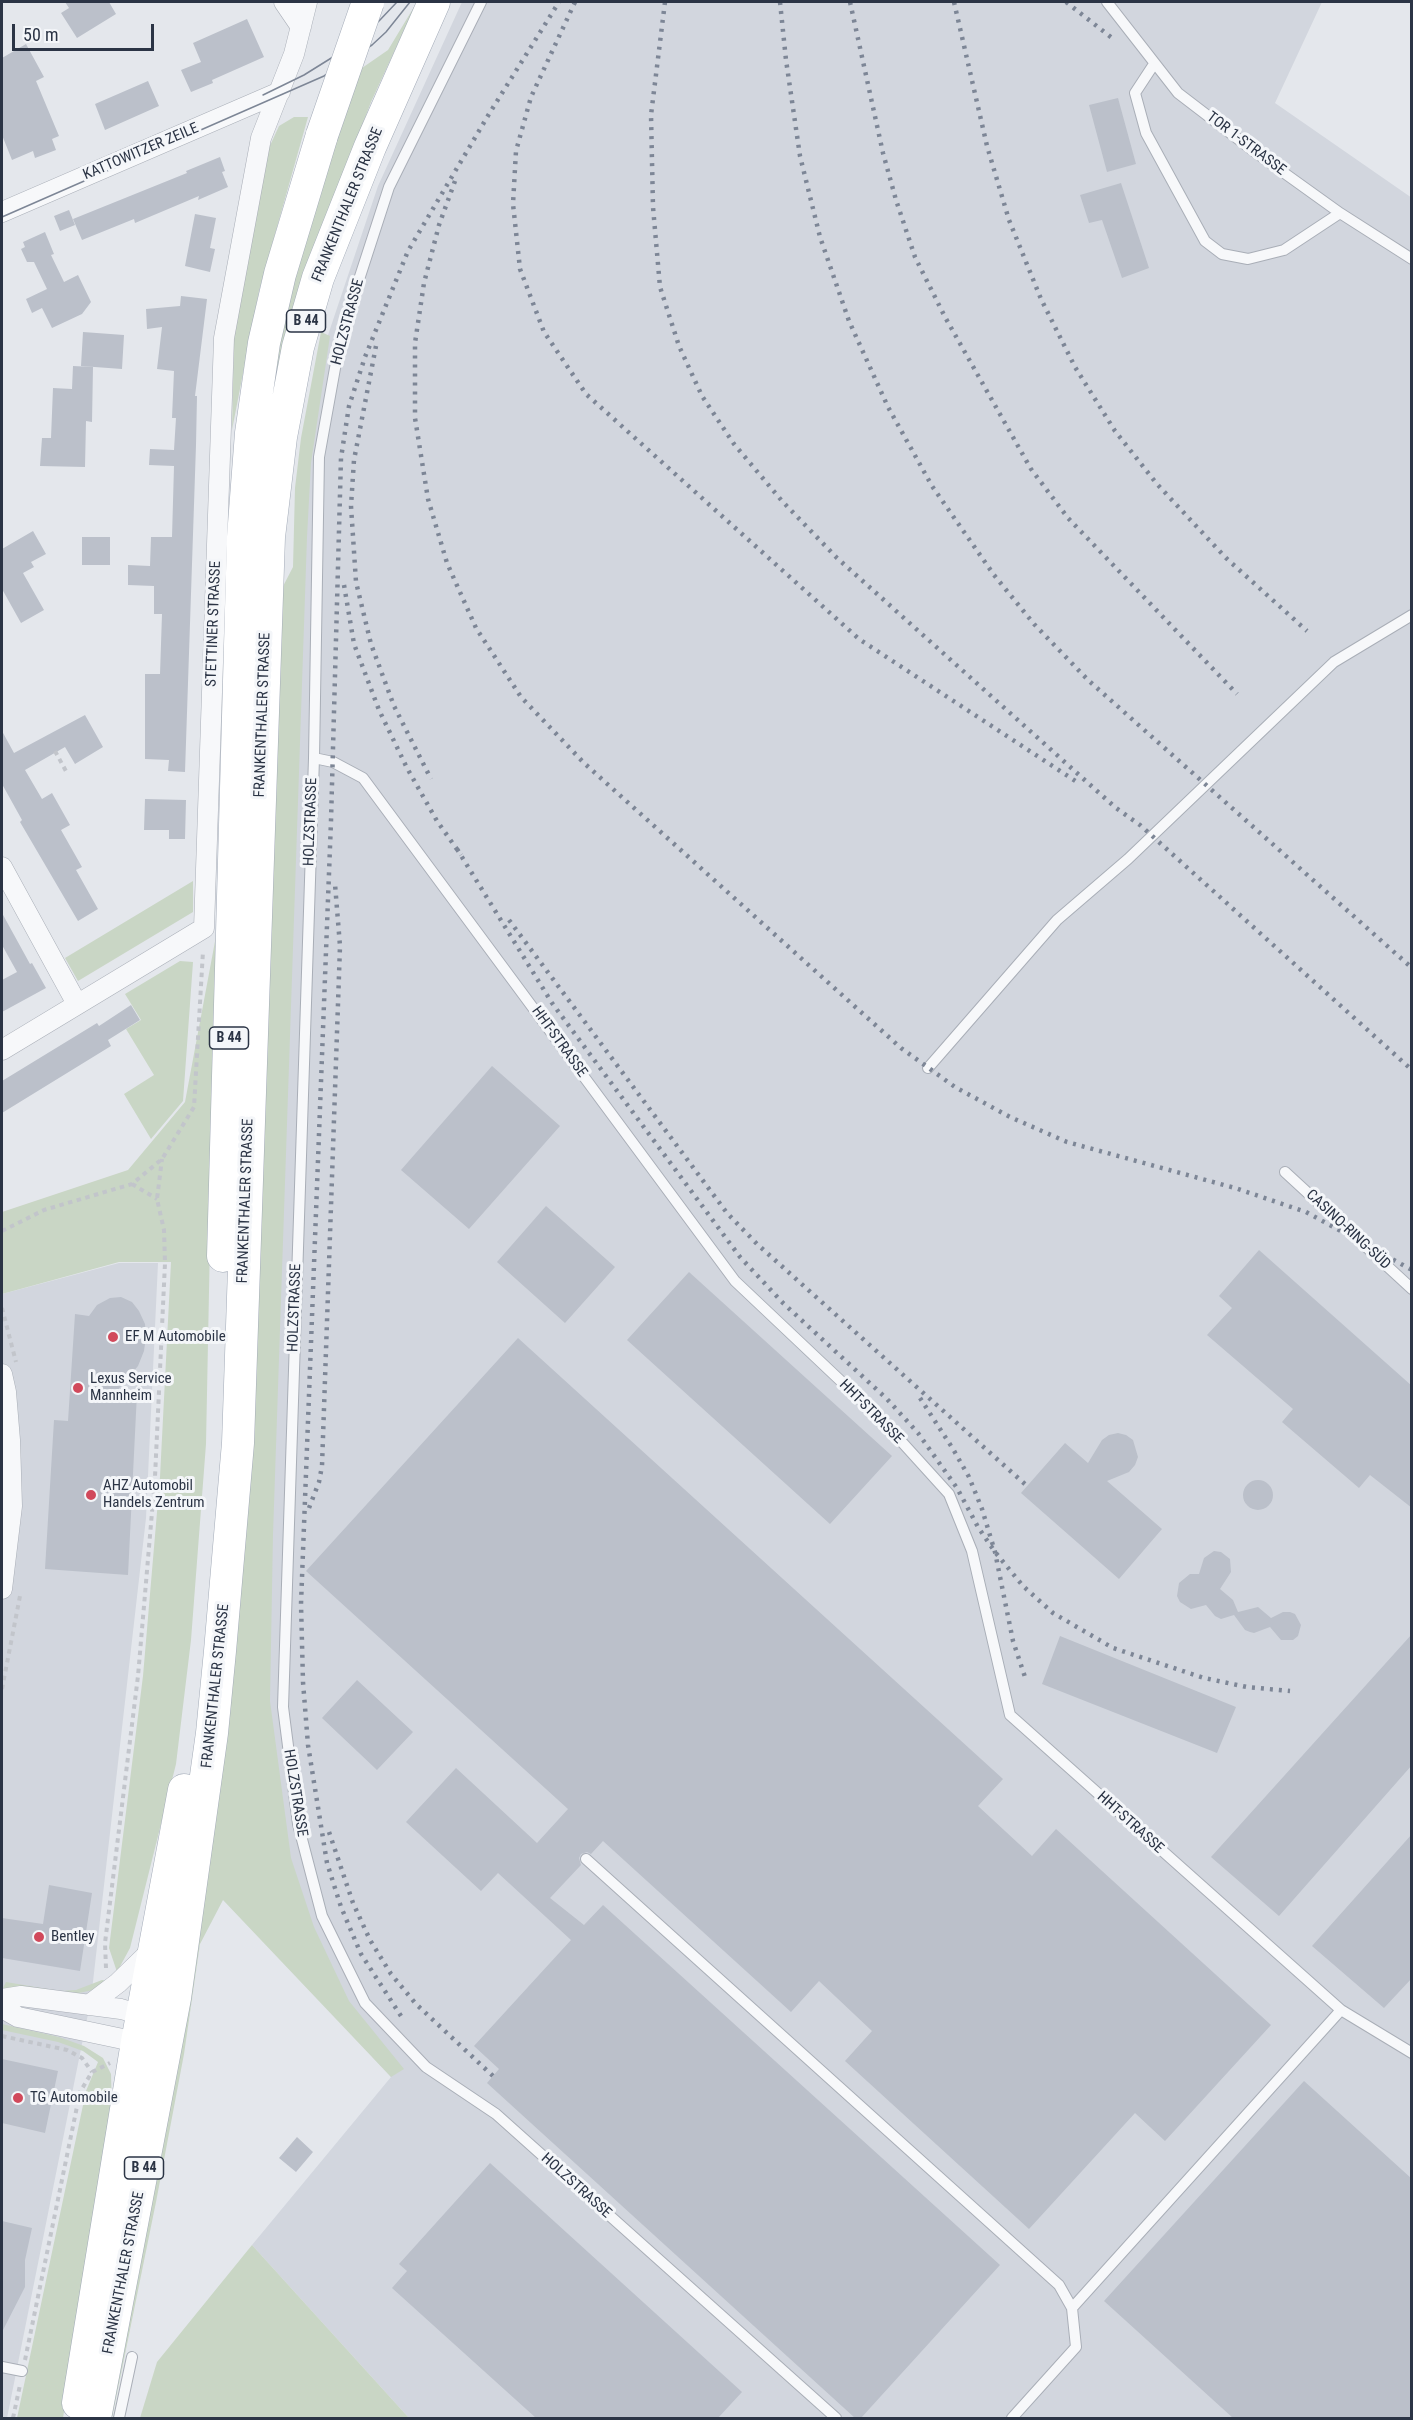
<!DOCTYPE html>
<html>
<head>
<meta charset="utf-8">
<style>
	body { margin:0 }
	#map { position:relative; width:1413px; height:2420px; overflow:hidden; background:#e4e7ec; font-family:"Roboto Condensed",sans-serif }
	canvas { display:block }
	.frame { position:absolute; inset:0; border:3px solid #2b3445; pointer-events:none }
	.scale { position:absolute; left:12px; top:24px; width:142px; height:27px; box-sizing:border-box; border:3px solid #2b3445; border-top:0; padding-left:8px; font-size:18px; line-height:21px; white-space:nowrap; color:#2b3445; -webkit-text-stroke:4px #f4f6f9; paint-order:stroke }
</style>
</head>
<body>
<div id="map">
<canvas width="1413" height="2420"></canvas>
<div class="frame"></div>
<div class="scale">50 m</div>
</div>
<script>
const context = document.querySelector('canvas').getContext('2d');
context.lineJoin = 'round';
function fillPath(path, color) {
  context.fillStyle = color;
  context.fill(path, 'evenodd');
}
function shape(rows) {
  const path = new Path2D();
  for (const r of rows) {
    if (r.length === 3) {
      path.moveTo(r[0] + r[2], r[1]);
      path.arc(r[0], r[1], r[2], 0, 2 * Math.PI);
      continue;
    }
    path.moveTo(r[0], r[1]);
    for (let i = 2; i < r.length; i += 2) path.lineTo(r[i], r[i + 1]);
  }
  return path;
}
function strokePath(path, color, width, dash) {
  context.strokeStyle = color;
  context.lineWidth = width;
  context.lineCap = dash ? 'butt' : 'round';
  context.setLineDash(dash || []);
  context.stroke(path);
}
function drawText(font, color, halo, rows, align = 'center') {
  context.font = font + ' "Roboto Condensed",sans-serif';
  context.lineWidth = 6;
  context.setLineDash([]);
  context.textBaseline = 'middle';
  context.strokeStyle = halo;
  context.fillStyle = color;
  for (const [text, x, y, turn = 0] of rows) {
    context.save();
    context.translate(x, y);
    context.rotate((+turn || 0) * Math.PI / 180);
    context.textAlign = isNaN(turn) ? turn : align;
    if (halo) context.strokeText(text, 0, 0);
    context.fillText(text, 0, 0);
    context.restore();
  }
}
const built = shape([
	[462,2,1322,2,1275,103,1412,198,1411,2418,409,2418,252,2245,391,2077,224,1897,306,456,328,335,378,186],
	[119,1263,158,1263,146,1518,91,1999,7,2418,2,2418,2,1294]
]);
const green = shape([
	[417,2,371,102,327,218,261,445,293,270,333,151,362,68,388,50],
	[294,117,308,117,259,291,232,430,234,339,248,235,268,150,279,126],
	[321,332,330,336,311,463,307,537,273,1534,270,1701,291,1858,314,1927,349,2001,404,2069,391,2077,223,1900,200,1944,184,2054,156,2202,112,2418,104,2418,195,1945,279,594,293,567,295,488,301,438],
	[193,881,193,912,78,981,65,958],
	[216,936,206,1444,191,1640,176,1764,130,1948,117,1972,109,1948,143,1676,160,1477,171,1262,119,1262,2,1294,2,1212,128,1170,185,1102],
	[180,961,193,962,183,1101,151,1139,124,1094,154,1075,126,1029,141,1020,125,994],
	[102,1980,108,1981,93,1990,60,1997,3,1988,6,1982,60,1991,76,1990],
	[2,2024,59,2037,84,2046,103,2058,111,2074,112,2113,63,2418,17,2418,86,2091,98,2062,83,2051,58,2042,2,2030],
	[252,2245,409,2418,140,2418,157,2362]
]);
const building = shape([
	[65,2,109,2,116,14,77,38,61,13,69,8],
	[247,19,264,57,212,80,213,83,191,92,181,70,201,62,193,43],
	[26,44,44,77,36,81,59,136,52,139,56,150,35,158,33,151,12,160,2,135,2,58],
	[148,81,159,106,105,130,95,104],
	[1118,98,1136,164,1107,172,1089,105],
	[220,157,225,171,222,172,228,187,198,200,199,196,135,223,134,219,82,240,73,219,187,173,186,171],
	[1121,183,1149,268,1122,278,1102,220,1089,223,1080,195],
	[69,210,75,225,60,231,54,216],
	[195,214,216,218,210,248,215,249,210,272,185,266],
	[45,232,54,254,51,255,64,282,78,275,91,302,82,314,52,328,42,308,32,313,26,299,47,289,34,262,27,262,21,249,25,247,23,242],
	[181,296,207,299,195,396,197,396,196,445,185,772,168,771,169,760,145,759,145,674,160,674,162,614,154,614,154,586,128,585,128,565,150,566,151,537,172,537,174,466,149,465,150,449,174,450,176,418,172,418,174,371,157,369,162,327,147,329,146,309,180,306],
	[83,332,124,335,122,369,81,366],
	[73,366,93,367,92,422,86,421,85,467,40,466,42,438,51,438,53,388,72,389],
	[33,531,46,554,31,562,34,567,23,573,44,610,21,623,2,589,2,549],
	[82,537,110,537,110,565,82,565],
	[85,715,103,747,75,764,65,747,25,770,42,799,52,793,70,825,61,830,82,867,76,870,98,909,78,921,20,822,22,820,2,784,2,731,14,753],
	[145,799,186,800,185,839,169,839,169,830,144,830],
	[2,913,30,964,32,963,46,988,2,1012,2,980,17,972,2,945],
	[131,1005,140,1020,108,1040,111,1046,2,1113,2,1081,97,1023,99,1026],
	[492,1066,560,1126,469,1229,401,1170],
	[546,1206,615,1267,565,1323,497,1262],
	[1259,1250,1412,1386,1412,1508,1370,1475,1359,1488,1282,1422,1293,1409,1207,1335,1232,1308,1219,1296],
	[689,1272,892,1456,830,1524,627,1340],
	[121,1297,132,1302,139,1311,145,1324,146,1337,144,1351,138,1366,116,1392,137,1393,128,1575,45,1569,54,1420,68,1421,75,1314,89,1316,97,1305,110,1298],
	[518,1338,1003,1779,978,1806,1032,1856,1056,1829,1271,2025,1165,2141,1135,2113,1029,2229,845,2061,872,2031,819,1981,791,2012,603,1841,591,1854,587,1852,581,1854,579,1858,581,1865,550,1898,584,1925,603,1905,1000,2265,861,2418,855,2418,487,2083,499,2069,474,2046,571,1940,498,1873,481,1891,406,1822,456,1768,537,1843,568,1809,306,1571],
	[1118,1433,1126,1435,1133,1440,1138,1457,1135,1465,1129,1472,1107,1481,1162,1529,1119,1579,1021,1493,1065,1443,1088,1463,1102,1440,1109,1435],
	[1258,1495,15],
	[1214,1551,1221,1552,1230,1559,1231,1572,1220,1589,1233,1600,1238,1612,1258,1607,1271,1618,1283,1612,1290,1612,1295,1614,1301,1625,1298,1636,1293,1640,1281,1640,1270,1627,1254,1633,1250,1632,1245,1630,1234,1615,1221,1619,1215,1616,1206,1605,1191,1609,1180,1602,1177,1596,1179,1583,1190,1574,1199,1574,1204,1558],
	[1412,1634,1412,1765,1279,1916,1211,1857],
	[1060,1636,1236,1707,1217,1753,1042,1684],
	[357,1680,413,1732,377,1770,322,1718],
	[1412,1834,1412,1978,1384,2008,1312,1946],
	[49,1885,92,1893,80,1971,2,1958,2,1918,43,1924],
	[2,2059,58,2071,45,2133,2,2123],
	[1304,2081,1412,2179,1412,2418,1233,2418,1104,2301],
	[297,2137,313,2152,296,2172,279,2158],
	[490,2163,742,2392,718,2418,536,2418,392,2288,407,2271,399,2264],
	[2,2221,32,2228,25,2260,25,2287,2,2332]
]);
const path = shape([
	[55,751,67,773],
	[132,1184,157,1199],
	[2,1231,44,1210,132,1184,162,1159,194,1107,203,951],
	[2,1308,16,1362],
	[2,1689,20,1596],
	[106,1968,105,1943,138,1676,155,1477,165,1263,164,1230,157,1199,162,1159],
	[2,2036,67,2050,82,2058,92,2072],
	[25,2360,80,2092,92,2072,110,2063],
	[13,2418,20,2385]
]);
const service = shape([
	[481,2,389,187,341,335,319,457,314,758,283,1707,298,1824,322,1916,365,2003,426,2067,496,2114,836,2418],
	[1107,2,1178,93,1255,152,1340,213,1412,259],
	[1154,64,1135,93,1146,133,1205,241,1222,254,1248,259,1284,250,1340,213],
	[314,758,333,762,363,778,735,1281,881,1419,949,1494,972,1551,1010,1715,1341,2010,1412,2053],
	[928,1068,1057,920,1128,859,1334,662,1412,615],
	[1285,1172,1412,1289],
	[586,1859,1059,2285,1072,2308,1076,2347,1012,2418],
	[1072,2308,1341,2010],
	[2,2367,22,2371],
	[119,2418,132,2357]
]);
const minor = shape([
	[284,2,301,27],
	[2,212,280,92],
	[2,867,77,1004],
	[2,1050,204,928,224,338,261,138,294,54,307,2],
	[2,1374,6,1392,10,1440,12,1506,2,1589],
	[2,1999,21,1996,121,2009,142,2015],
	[89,2005,118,1983,154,1948],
	[2,2008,18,2017,137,2042]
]);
const primary = shape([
	[223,1256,243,537,251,433,264,343,280,274,322,135],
	[78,2403,137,2042,184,1790],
	[95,2418,175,1998,212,1733,220,1651,238,1443,269,537,281,437,298,347,318,278,370,147,434,2]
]);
const tram = shape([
	[263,95,304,75,349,47,379,21,397,2],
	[2,217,324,76,372,45,386,32,410,2]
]);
const rail = shape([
	[575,2,531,97,516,151,513,204,520,269,544,332,586,394,859,639,1080,784],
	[665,2,651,115,653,207,660,287,679,346,702,396,734,444,782,501,837,558,1116,808,1140,825,1412,1070],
	[780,2,786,60,800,156,820,237,849,321,888,407,932,486,994,575,1034,624,1088,680,1412,968],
	[850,2,883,153,896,200,915,257,945,317,1031,469,1068,518,1237,694],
	[954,2,987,146,1009,220,1041,299,1075,367,1115,431,1157,484,1226,558,1307,631],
	[1066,2,1112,38],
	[455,181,439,225,424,283,415,343,415,418,428,499,447,563,476,628,521,697,584,763,901,1048,955,1087,1010,1117,1067,1142,1235,1188,1306,1212,1412,1270],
	[376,346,354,460,351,506,356,582,371,644,394,706,431,779],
	[344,585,354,644,379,710,407,768,437,821,461,855],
	[457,849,552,1003,740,1257,783,1303,887,1399,918,1433,957,1488,978,1527,995,1552,1023,1586,1053,1613,1113,1648,1204,1678,1247,1687,1290,1691],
	[509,920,727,1213,757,1244,1026,1485],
	[920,1398,953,1449,969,1477,982,1509,995,1552,1013,1641,1026,1680],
	[309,1508,319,1482,322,1466,340,946,335,884],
	[329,1832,353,1903,370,1940,391,1974,416,2004,493,2076],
	[401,2016,361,1954,341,1907,327,1863,308,1745,303,1682,301,1604,331,821,341,458,349,406,365,357,408,251,489,114,559,2]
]);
const primaryBridge = shape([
	[322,135,368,2]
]);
const markers = [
	[113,1337,6,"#d1495b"],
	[78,1388,6,"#d1495b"],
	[91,1495,6,"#d1495b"],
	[39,1937,6,"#d1495b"],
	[18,2098,6,"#d1495b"]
];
const shields = [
	[306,321,39],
	[229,1038,39],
	[144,2168,39]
];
const shieldNames = [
	["B 44",306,321],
	["B 44",229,1038],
	["B 44",144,2168]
];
const streetNames = [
	["TOR 1-STRASSE",1246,144,37],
	["KATTOWITZER ZEILE",141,152,-23],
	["FRANKENTHALER STRASSE",348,205,-68],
	["HOLZSTRASSE",348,322,-75],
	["STETTINER STRASSE",214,624,-88],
	["FRANKENTHALER STRASSE",263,715,-88],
	["HOLZSTRASSE",311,822,-88],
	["HHT-STRASSE",559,1042,54],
	["FRANKENTHALER STRASSE",246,1201,-88],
	["CASINO-RING-SÜD",1348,1230,43],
	["HOLZSTRASSE",295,1308,-88],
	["HHT-STRASSE",871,1412,45],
	["FRANKENTHALER STRASSE",216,1686,-84],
	["HOLZSTRASSE",295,1793,81],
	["HHT-STRASSE",1130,1823,42],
	["HOLZSTRASSE",576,2186,42],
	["FRANKENTHALER STRASSE",124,2273,-79]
];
const poiNames = [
	["EF M Automobile",125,1337],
	["Lexus Service",90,1379],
	["Mannheim",90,1396],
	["AHZ Automobil",103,1486],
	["Handels Zentrum",103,1503],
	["Bentley",51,1937],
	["TG Automobile",30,2098]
];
fillPath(built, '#d2d6de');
fillPath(green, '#c9d6c5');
fillPath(building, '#bbc0ca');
strokePath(service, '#a9aeb7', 12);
strokePath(minor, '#a9aeb7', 21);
strokePath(primary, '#a3abb8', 33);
strokePath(path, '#c2c5cb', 4, [4.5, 4.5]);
strokePath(service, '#f7f8fa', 10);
strokePath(minor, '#f7f8fa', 20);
strokePath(primary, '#fff', 32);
strokePath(tram, '#7d8696', 1.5);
strokePath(rail, '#7d8696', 4.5, [3, 6]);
strokePath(primaryBridge, '#a3abb8', 33, []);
strokePath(primaryBridge, '#fff', 32);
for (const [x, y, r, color] of markers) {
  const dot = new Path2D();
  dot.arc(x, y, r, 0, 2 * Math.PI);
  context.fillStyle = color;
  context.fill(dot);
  strokePath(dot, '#f4f6f9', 2);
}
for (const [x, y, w] of shields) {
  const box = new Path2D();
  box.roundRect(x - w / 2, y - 11, w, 22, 4.5);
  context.fillStyle = '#f4f6f9';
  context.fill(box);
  strokePath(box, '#2b3445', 1.5);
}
drawText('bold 14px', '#2b3445', null, shieldNames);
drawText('15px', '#2b3445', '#f4f6f9', streetNames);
drawText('15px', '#2b3445', '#f4f6f9', poiNames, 'left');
</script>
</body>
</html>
